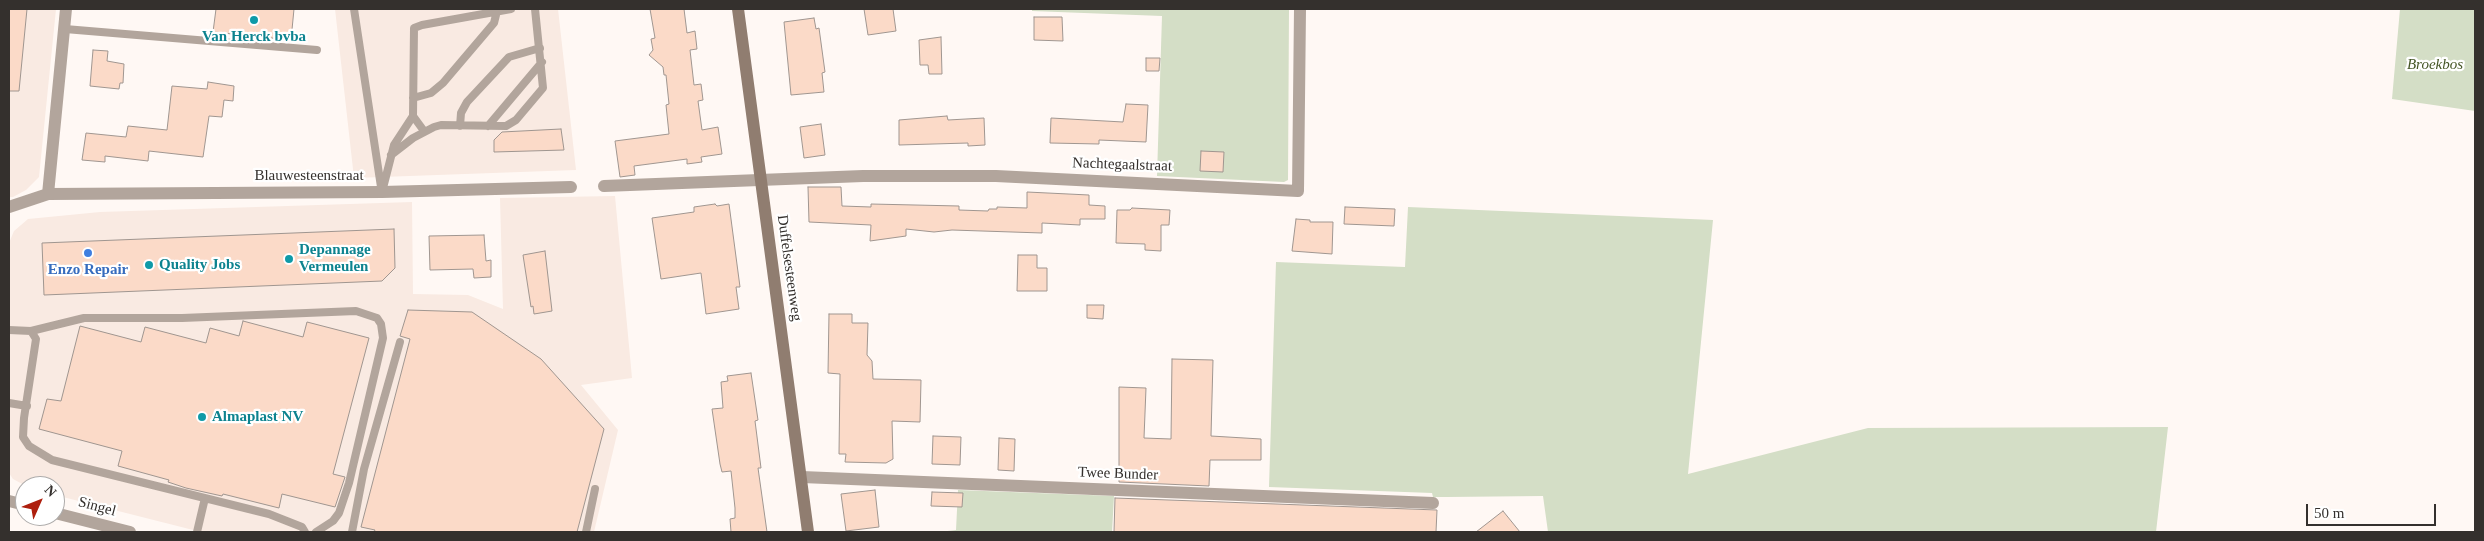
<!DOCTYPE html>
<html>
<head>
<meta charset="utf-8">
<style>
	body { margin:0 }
	#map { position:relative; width:2484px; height:541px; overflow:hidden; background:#fff8f4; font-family:Georgia,serif }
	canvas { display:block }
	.frame { position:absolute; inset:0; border:10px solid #34302d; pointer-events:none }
	.north { position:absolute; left:15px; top:476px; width:50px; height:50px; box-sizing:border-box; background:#fff; border:1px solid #aeacab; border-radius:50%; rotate:46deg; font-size:14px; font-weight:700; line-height:20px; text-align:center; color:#34302d }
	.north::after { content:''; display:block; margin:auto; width:18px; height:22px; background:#ae1f0e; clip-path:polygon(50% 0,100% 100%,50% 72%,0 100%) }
	.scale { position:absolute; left:2306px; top:504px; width:130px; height:22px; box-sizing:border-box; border:2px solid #34302d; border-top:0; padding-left:6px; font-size:15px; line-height:18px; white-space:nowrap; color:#34302d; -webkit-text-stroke:4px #fff; paint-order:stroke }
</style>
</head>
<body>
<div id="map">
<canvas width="2484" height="541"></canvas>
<div class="frame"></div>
<div class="north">N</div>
<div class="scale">50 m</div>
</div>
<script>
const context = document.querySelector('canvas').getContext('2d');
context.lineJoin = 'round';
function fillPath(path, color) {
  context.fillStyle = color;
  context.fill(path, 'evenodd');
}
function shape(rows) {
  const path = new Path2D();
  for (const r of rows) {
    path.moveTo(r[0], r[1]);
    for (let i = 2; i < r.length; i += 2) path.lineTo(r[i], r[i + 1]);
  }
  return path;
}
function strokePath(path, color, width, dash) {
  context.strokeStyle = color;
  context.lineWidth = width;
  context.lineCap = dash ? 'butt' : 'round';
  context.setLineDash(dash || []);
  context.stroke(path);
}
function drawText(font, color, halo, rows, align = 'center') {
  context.font = font + ' Georgia,serif';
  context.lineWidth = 4.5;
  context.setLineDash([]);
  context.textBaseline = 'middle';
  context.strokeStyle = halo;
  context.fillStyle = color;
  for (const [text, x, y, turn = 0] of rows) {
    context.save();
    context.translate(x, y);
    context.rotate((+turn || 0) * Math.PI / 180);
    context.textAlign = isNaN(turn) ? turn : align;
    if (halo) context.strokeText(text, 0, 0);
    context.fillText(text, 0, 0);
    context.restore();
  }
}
const built = shape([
	[9,9,56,9,39,177,26,190,13,197,9,197],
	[335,9,558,9,576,170,354,178],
	[615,196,632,378,581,385,618,430,594,532,201,532,55,495,55,486,26,486,13,479,9,473,9,243,14,231,28,219,100,212,412,202,413,294,468,295,503,309,500,198]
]);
const green = shape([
	[1032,9,1289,9,1288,180,1284,182,1157,176,1162,16,1032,11],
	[2400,9,2475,9,2475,111,2392,99],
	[1408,207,1713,220,1688,474,1868,428,2168,427,2156,532,1548,532,1543,496,1447,497,1433,497,1432,493,1269,487,1276,262,1405,267],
	[958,490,1114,496,1112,532,939,532,956,530]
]);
const building = shape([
	[9,9,27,9,19,91,9,91,9,9],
	[216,9,294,9,291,40,213,32,216,9],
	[650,9,684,9,687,33,695,31,697,49,690,50,694,85,701,84,703,100,698,101,702,130,718,127,722,154,701,157,702,162,687,164,687,159,634,166,635,175,620,177,615,141,669,134,666,105,669,104,666,75,664,75,663,67,649,55,653,50,651,39,655,38,650,9],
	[864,9,893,9,896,31,868,35,864,9],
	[1034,17,1062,17,1063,41,1034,40,1034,17],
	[814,18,816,29,819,28,825,72,822,73,824,92,791,95,784,22,814,18],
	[941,37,942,74,929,74,928,65,920,65,919,40,941,37],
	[93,50,108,51,107,61,124,64,123,83,120,83,119,89,90,86,93,50],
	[1146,58,1160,58,1159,71,1146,71,1146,58],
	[208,82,234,86,233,101,224,100,222,117,209,116,203,157,149,151,148,161,105,156,105,162,82,160,86,133,126,137,128,126,167,130,172,86,207,89,208,82],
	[1126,104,1148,105,1146,142,1099,140,1099,144,1050,143,1051,118,1123,122,1126,104],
	[947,116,948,120,984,118,985,145,968,146,968,143,899,145,899,120,947,116],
	[821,124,825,155,804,158,800,127,821,124],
	[561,129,564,150,494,152,494,140,502,132,561,129],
	[1201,151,1224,152,1223,172,1200,171,1201,151],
	[808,187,841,187,842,206,871,207,871,204,959,206,959,210,988,211,989,209,997,209,997,207,1027,208,1027,192,1089,195,1089,205,1105,206,1105,219,1080,219,1080,225,1042,223,1042,233,952,230,934,232,906,229,906,236,870,241,871,225,809,222,808,187],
	[715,204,717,206,729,204,740,287,736,287,739,309,706,314,701,273,661,279,652,218,694,212,694,207,715,204],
	[1345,207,1395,209,1394,226,1344,224,1345,207],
	[1132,208,1170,210,1169,225,1161,225,1161,251,1145,250,1145,244,1116,243,1117,210,1130,210,1132,208],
	[1296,219,1310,220,1310,222,1333,222,1332,254,1292,251,1296,219],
	[394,229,395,268,382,281,44,295,42,243,394,229],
	[484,235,486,261,491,260,491,277,474,278,473,269,430,270,429,236,484,235],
	[545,251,552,311,534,314,533,306,531,307,523,255,545,251],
	[1018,255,1037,255,1037,268,1047,268,1047,291,1017,291,1018,255],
	[1087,305,1104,305,1103,319,1087,318,1087,305],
	[408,310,472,312,541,359,604,429,577,532,374,532,375,530,361,527,410,339,400,336,408,310],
	[829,314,852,314,852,323,868,323,867,355,872,361,873,379,921,380,920,422,892,421,893,459,886,463,845,462,846,454,839,454,840,374,828,373,829,314],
	[243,321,303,337,307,322,369,338,333,474,345,477,335,507,282,494,279,508,223,494,222,496,186,488,168,482,169,480,118,466,122,451,39,429,47,399,61,401,80,326,141,342,145,327,206,343,210,328,239,336,243,321],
	[1172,359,1213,360,1211,436,1261,439,1261,460,1210,460,1209,486,1119,482,1119,387,1146,388,1144,438,1171,439,1172,359],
	[751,373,758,420,755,421,761,468,758,468,767,532,731,532,730,519,735,518,735,508,731,471,722,472,720,464,712,409,723,408,721,382,728,381,727,376,751,373],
	[933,436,961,437,960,465,932,464,933,436],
	[999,438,1015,439,1014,471,998,470,999,438],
	[875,490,879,527,846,531,841,494,875,490],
	[932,492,963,493,962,507,931,506,932,492],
	[1115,498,1437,510,1436,532,1114,532,1115,498],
	[1503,511,1520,532,1476,532,1503,511]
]);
const lane = shape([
	[354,9,381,187],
	[65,29,317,50],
	[413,98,431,93,443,83,494,23,497,11],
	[413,116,424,131],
	[460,126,461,113,467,102,509,57,540,48],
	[488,126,542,62],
	[391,155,413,138,434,127,441,125,506,126,516,120,543,88,535,9],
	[382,192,394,145,413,116,414,28,422,25,511,9],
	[9,330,31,331,36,339,24,418,23,437,29,446,52,460,269,514,302,527,305,532],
	[31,331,84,318,182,318,356,311,377,318,381,324,383,338,349,483,339,513,333,521,316,532],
	[9,403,27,406],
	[197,532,205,498],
	[352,532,364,469,400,342],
	[586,532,595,489]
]);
const street = shape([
	[604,186,863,176,996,176,1298,191,1300,9],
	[48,194,66,9],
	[9,207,48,194,382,192,571,187],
	[802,477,1433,503],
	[9,501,25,505],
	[55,513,130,532]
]);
const secondary = shape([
	[738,9,808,532]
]);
const markers = [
	[254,20,5,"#0f9aa8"],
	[88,253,5,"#3f7fe0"],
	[289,259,5,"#0f9aa8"],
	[149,265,5,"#0f9aa8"],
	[202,417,5,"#0f9aa8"]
];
const cultureNames = [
	["Van Herck bvba",254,37,"center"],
	["Depannage",299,250],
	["Vermeulen",299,267],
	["Quality Jobs",159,265],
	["Almaplast NV",212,417]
];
const parkNames = [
	["Broekbos",2435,65]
];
const streetNames = [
	["Nachtegaalstraat",1122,165,2],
	["Blauwesteenstraat",309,176],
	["Duffelsesteenweg",789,268,82],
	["Twee Bunder",1118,474,2],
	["Singel",97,507,15]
];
const shopNames = [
	["Enzo Repair",88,270]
];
fillPath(built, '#f9eae2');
fillPath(green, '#d4dec6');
fillPath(building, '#fbdac8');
strokePath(building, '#a09690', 1);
strokePath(lane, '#b2a59c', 8);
strokePath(street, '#b2a59c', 12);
strokePath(secondary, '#907d70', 12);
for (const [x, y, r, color] of markers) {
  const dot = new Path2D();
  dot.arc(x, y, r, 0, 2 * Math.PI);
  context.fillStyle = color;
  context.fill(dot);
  strokePath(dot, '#fff', 2);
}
drawText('bold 15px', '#0d838f', '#fff', cultureNames, 'left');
drawText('italic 15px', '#455626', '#fff', parkNames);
drawText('15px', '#34302d', '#fff', streetNames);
drawText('bold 15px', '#366cbe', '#fff', shopNames);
</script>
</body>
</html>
